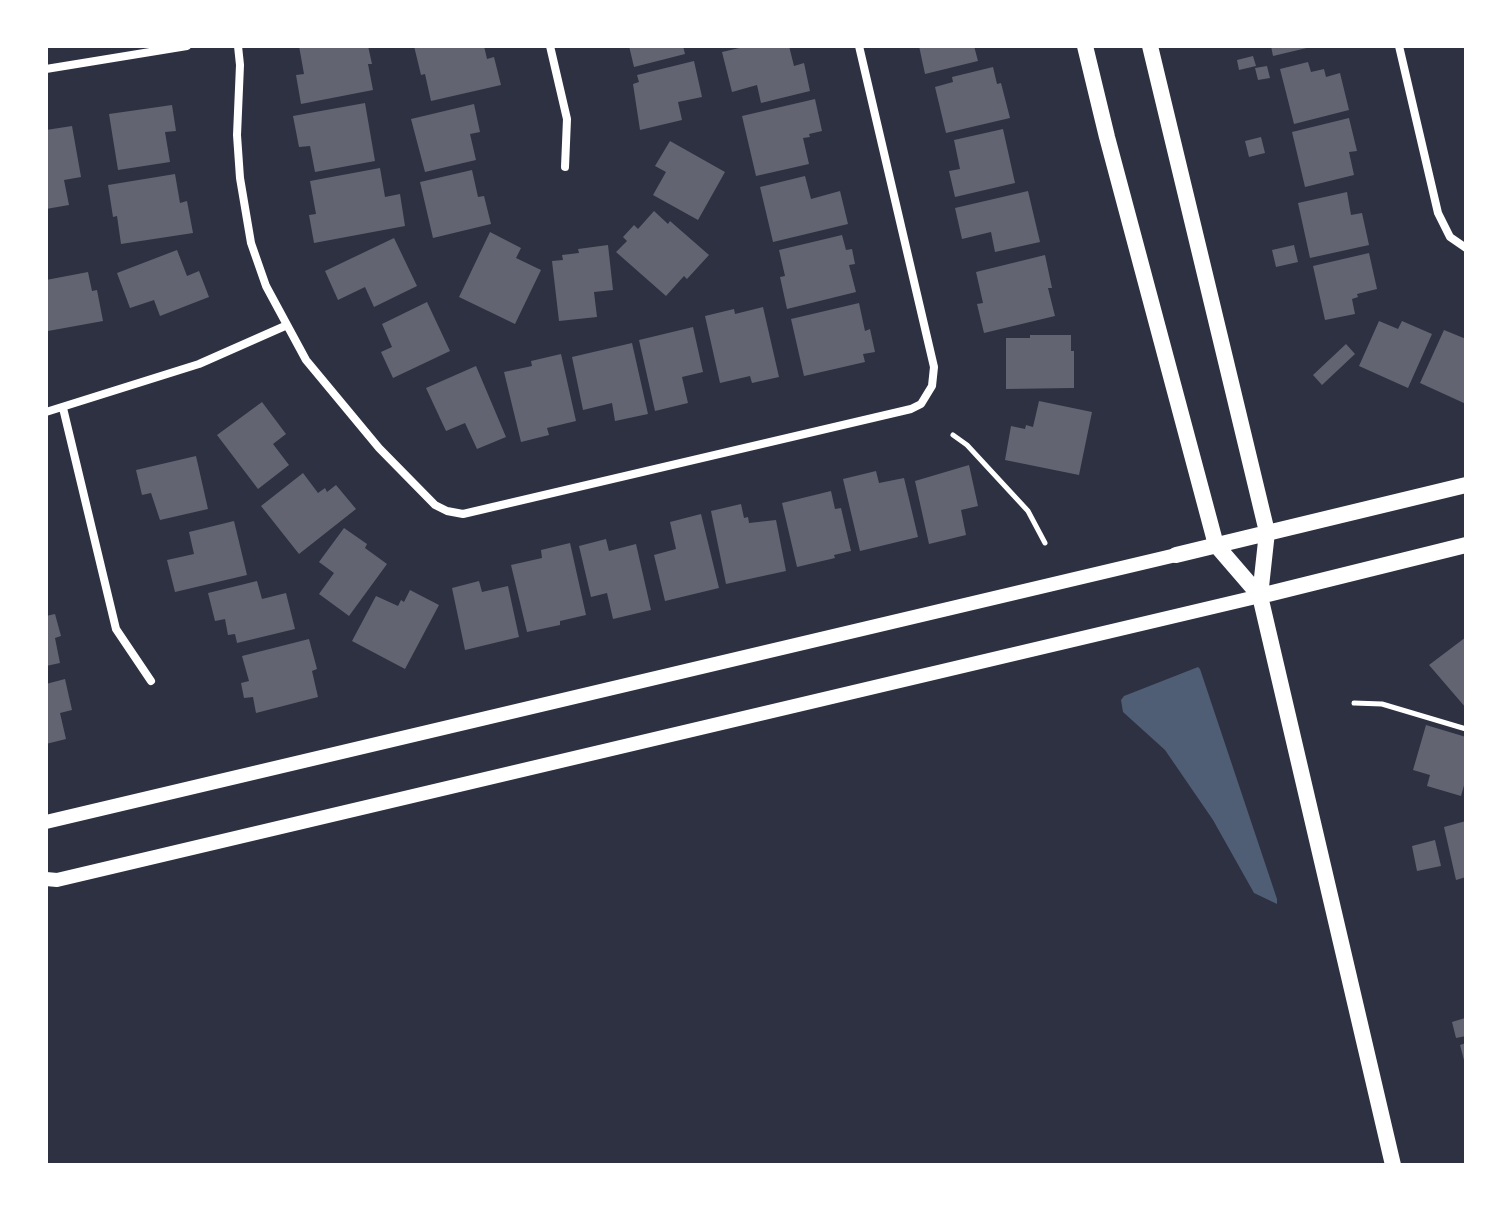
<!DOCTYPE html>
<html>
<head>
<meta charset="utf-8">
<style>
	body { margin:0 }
	#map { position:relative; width:1512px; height:1211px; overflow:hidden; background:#2d3142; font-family:"Roboto Condensed",sans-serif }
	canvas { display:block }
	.frame { position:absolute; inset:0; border:48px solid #fff; pointer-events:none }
</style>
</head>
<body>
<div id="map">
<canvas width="1512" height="1211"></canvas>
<div class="frame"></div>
</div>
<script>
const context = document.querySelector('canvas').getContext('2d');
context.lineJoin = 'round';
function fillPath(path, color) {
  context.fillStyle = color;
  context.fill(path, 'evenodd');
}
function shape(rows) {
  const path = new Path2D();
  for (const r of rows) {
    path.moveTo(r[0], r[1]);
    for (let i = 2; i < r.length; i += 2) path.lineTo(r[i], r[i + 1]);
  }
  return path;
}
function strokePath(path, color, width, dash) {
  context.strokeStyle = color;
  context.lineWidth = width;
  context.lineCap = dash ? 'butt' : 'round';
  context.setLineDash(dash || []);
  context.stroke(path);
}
const water = shape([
	[1198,667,1200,669,1277,899,1277,904,1254,893,1213,820,1165,750,1123,712,1121,700,1124,696]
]);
const building = shape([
	[299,46,368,46,372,64,368,64,373,90,301,104,296,75,304,74],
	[414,46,484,46,487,59,494,57,501,85,431,101,425,74,421,75],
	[629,46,683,46,685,54,634,67],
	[748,46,789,46,794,66,804,63,810,91,761,103,757,85,732,92,722,52],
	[919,46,974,46,978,61,925,74],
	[1271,46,1311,46,1311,47,1273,56],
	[1253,56,1256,66,1239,70,1237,60],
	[694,61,702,97,678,102,682,120,640,130,633,84,639,82,637,75],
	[1308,62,1311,72,1324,69,1326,77,1340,73,1349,110,1294,124,1280,69],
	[1267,66,1270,78,1258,80,1255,68],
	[993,67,997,84,1001,83,1010,118,946,133,935,87,953,82,952,77],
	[815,99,822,131,809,134,810,137,803,138,809,164,756,176,742,116],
	[365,103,375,161,315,172,310,146,299,147,293,116],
	[474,104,480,132,470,134,476,160,425,172,411,119],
	[172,105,176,131,165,132,170,162,118,170,109,114],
	[1349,118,1357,151,1349,152,1354,175,1305,187,1292,132],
	[72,126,81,177,64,180,69,205,46,209,46,130],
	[1003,129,1015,183,955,197,949,171,960,169,954,140],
	[1261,137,1265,153,1249,157,1245,141],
	[670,141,725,172,698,220,653,195,666,172,655,166],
	[380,168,385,197,400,194,405,226,314,243,309,215,316,214,310,181],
	[472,170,478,197,484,196,491,224,433,238,420,182],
	[175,174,180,203,187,201,193,233,121,244,117,216,113,217,108,185],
	[805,176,811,199,840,191,848,224,773,242,760,187],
	[1028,191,1040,242,995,252,991,232,962,239,955,208],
	[1347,192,1351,215,1362,213,1369,245,1310,258,1298,203],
	[654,211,668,224,670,221,709,255,687,279,684,276,666,296,616,252,627,241,623,237,634,225,638,229],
	[490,232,521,248,516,258,541,270,515,324,459,297],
	[842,235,846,250,852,249,855,264,849,265,856,292,787,309,780,277,785,276,779,250],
	[394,238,417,286,374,307,365,287,338,300,325,271],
	[608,245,613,290,594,292,597,317,559,321,552,261,563,260,562,255,579,253,578,249],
	[1294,245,1298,262,1276,267,1272,250],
	[177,250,187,276,199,271,209,297,160,316,154,300,130,308,117,273],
	[1369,253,1377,289,1357,294,1358,297,1352,299,1355,314,1325,320,1313,266],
	[1045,255,1052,288,1048,288,1055,316,984,333,977,304,983,303,976,272],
	[88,272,92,291,97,290,103,321,48,331,46,280],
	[427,302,450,351,393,378,381,352,392,347,382,324],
	[859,303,865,331,870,329,875,352,863,354,865,362,804,376,791,319],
	[763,307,779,377,752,383,750,376,720,383,705,316,734,309,735,314],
	[1379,321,1398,329,1402,321,1432,334,1408,388,1359,366],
	[693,327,703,372,682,377,688,403,655,411,639,340],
	[1444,330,1466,339,1466,404,1420,383],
	[1030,335,1071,335,1071,351,1074,351,1074,388,1006,389,1006,338,1030,338],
	[632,343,648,414,615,421,612,403,583,410,572,357],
	[1346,344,1355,354,1322,385,1313,375],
	[561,354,576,421,547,428,549,435,521,442,504,372,532,366,531,361],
	[476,366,506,437,477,449,465,423,446,431,426,388],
	[1039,401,1092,412,1079,475,1005,460,1011,426,1025,429,1026,425,1033,427],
	[262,402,286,434,273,444,289,465,258,489,217,435],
	[196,456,208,509,160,520,151,493,142,495,136,470],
	[969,465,978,506,961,510,966,535,929,544,915,481],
	[876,471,879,483,904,478,918,537,860,551,843,479],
	[303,473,318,493,325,488,327,492,336,485,356,509,299,554,261,506],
	[831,491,835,509,841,508,851,551,834,555,835,558,797,567,782,503],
	[741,504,744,518,748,517,749,523,776,520,786,571,726,584,711,511],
	[701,514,719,588,665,601,654,555,676,549,670,522],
	[234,521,247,575,175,592,167,560,194,554,189,532],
	[344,528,367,544,365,548,387,564,349,616,319,594,334,573,319,562],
	[606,539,609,551,636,544,651,610,613,619,607,593,591,597,579,546],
	[570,543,586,615,560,621,560,625,527,632,511,565,542,558,541,550],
	[257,581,262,599,286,593,295,629,237,643,235,634,228,635,225,619,215,621,208,593],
	[479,581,482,592,508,586,519,637,465,650,452,588],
	[410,590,439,605,405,669,352,641,376,596,398,606,401,600,404,602],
	[55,614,61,636,55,638,60,663,46,666,46,616],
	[1466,637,1466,708,1429,665],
	[309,639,317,669,312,671,318,697,256,713,253,697,244,698,241,683,249,681,242,656],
	[65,679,72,710,60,713,66,739,46,744,46,684],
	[1426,725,1466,737,1466,778,1461,796,1427,786,1430,775,1413,770],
	[1466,821,1466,877,1456,880,1444,827],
	[1435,840,1441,866,1417,871,1412,846],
	[1465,1018,1466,1036,1456,1038,1452,1022],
	[1466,1043,1466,1064,1465,1064,1460,1045]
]);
const path = shape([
	[953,435,967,445,1028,511,1045,543],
	[1354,703,1382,704,1466,729]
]);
const minor = shape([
	[238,46,240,65,237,135,240,178,251,243,266,286,306,360,379,448,435,505,447,511,463,514,911,409,921,404,932,386,934,367,859,46],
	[550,46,567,119,565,167],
	[1399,46,1438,213,1450,237,1466,248],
	[46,69,187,46],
	[63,408,116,629,151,681],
	[46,412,199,364,285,326]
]);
const tertiary = shape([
	[46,822,1176,555],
	[46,879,57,880,1260,596]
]);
const secondary = shape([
	[1085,46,1107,137,1216,545,1260,596],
	[1150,46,1267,532,1260,596,1393,1165],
	[1176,555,1466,485],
	[1260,596,1466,545]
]);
fillPath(water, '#4f5d75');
fillPath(building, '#626471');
strokePath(path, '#fff', 5);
strokePath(minor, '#fff', 8);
strokePath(tertiary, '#fff', 14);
strokePath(secondary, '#fff', 16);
</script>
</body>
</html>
